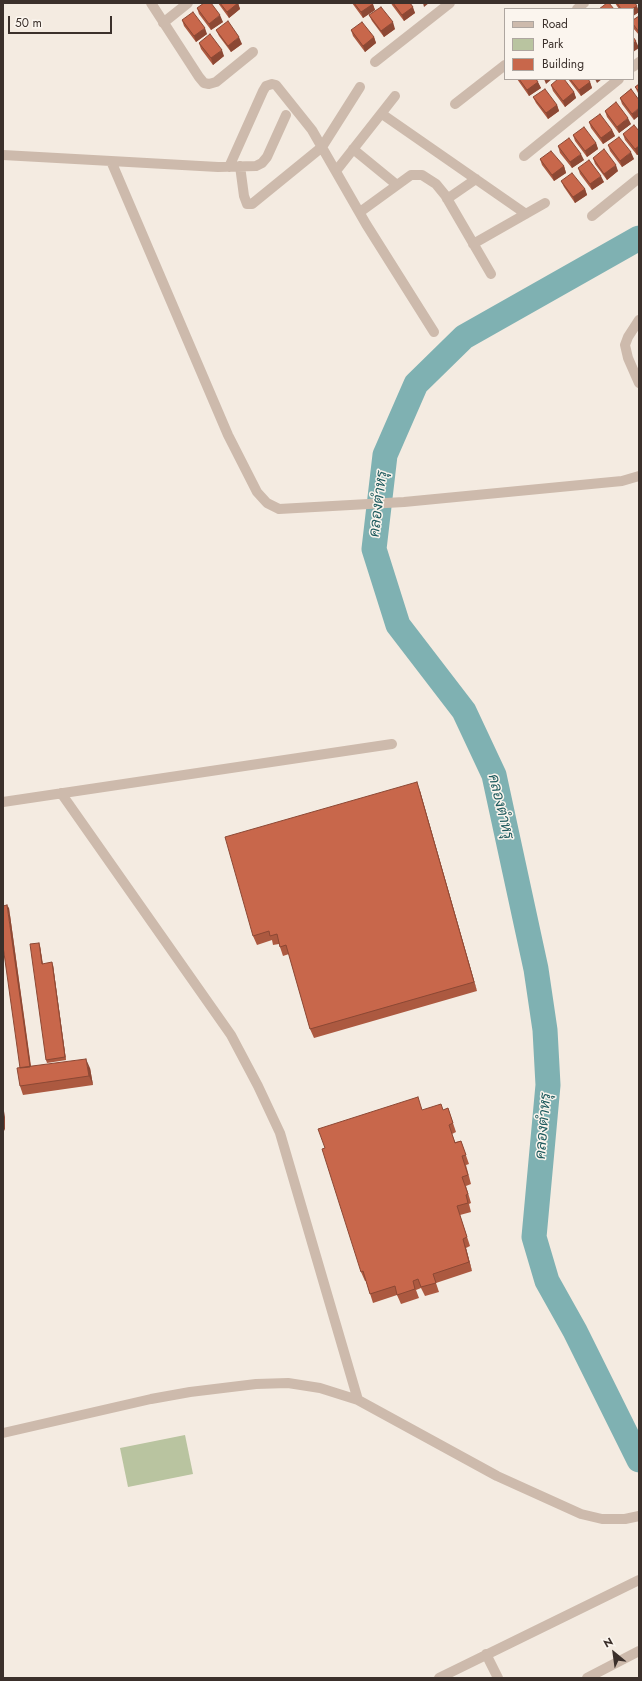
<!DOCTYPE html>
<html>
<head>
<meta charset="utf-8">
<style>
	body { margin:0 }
	#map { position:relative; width:642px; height:1681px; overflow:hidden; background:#f4ebe1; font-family:Jost,sans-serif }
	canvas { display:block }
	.frame { position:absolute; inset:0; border:4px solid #3b302b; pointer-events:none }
	.legend { position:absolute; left:504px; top:8px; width:130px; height:72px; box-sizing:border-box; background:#fbf5ee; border:1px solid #aea6a0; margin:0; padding:5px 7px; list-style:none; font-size:12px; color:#3b302b }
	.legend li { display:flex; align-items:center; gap:8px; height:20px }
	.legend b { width:20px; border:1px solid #aea6a0 }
	.north { position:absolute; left:594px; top:1633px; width:40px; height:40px; -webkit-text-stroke:3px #fbf5ee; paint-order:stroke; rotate:331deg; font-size:11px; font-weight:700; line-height:16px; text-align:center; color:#3b302b }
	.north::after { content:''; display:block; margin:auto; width:14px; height:18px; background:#3b302b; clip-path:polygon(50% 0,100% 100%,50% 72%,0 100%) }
	.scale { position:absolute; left:8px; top:16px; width:104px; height:18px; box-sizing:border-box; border:2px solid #3b302b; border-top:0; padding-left:5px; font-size:12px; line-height:14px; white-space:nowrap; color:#3b302b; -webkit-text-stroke:3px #fbf5ee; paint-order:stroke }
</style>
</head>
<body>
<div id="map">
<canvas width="642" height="1681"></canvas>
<div class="frame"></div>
<ul class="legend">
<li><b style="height:5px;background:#cdbaac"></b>Road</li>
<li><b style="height:11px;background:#b9c4a0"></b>Park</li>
<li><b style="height:11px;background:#c8674b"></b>Building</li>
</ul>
<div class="north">N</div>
<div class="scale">50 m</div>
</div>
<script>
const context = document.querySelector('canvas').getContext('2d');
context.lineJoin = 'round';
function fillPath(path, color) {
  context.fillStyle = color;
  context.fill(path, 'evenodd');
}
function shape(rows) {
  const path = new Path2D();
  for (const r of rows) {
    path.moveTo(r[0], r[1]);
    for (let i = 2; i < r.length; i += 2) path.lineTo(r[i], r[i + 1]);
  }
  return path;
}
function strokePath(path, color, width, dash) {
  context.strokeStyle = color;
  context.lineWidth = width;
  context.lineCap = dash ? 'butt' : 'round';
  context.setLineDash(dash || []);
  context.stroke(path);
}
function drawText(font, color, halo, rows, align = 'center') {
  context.font = font + ' Jost,Sarabun,sans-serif';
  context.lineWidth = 3;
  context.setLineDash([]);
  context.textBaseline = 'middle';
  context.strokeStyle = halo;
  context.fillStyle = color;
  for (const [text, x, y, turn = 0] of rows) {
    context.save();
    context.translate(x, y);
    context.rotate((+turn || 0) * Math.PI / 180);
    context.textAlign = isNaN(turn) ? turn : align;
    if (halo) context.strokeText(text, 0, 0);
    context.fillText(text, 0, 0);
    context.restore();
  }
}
const green = shape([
	[185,1435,193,1474,128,1487,120,1448]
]);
const river = shape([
	[639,238,464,337,416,384,385,455,374,549,398,625,464,711,494,775,536,969,545,1030,548,1085,534,1237,547,1281,575,1331,639,1460]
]);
const minor = shape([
	[151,3,199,77,204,83,209,84,216,82,253,52],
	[577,9,584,3],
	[163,23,188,3],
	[375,62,450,3],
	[633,67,639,62],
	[455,104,505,65],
	[382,114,526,214],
	[353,149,397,185],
	[3,155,111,161,228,435,257,492,267,503,279,509,404,502,622,481,639,476],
	[524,156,619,79],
	[111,161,218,167,256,166,262,163,267,157,286,115],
	[240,166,244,196,247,204,252,204,322,147,360,87],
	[229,167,263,91,266,86,272,84,276,85,312,130,366,224,434,332],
	[336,171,395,96],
	[447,199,476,179],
	[360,212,411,175,422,175,436,184,445,195,491,274],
	[592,216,639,178],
	[473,244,545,203],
	[639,320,628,337,625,345,628,358,639,383],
	[61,793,231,1035,258,1086,280,1133,358,1400],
	[3,802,392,744],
	[3,1433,151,1399,190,1392,256,1384,288,1383,320,1388,358,1400,497,1476,581,1514,602,1519,625,1519,639,1516],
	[486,1654,498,1678],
	[439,1678,639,1580],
	[587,1678,639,1651]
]);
const wall = shape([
	[218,3,238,3,240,9,229,18],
	[352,3,372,3,375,10,363,18],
	[391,3,410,3,415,13,404,21,392,5],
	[615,3,635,3,639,12,633,16,633,9,619,9],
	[197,8,223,22,211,30,199,14],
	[369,15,395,29,384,37,372,21],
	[639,16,639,35,633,28,633,20],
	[182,20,207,34,196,42,184,26],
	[216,30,242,44,231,52,219,36],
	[351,30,374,37,376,43,365,52,353,36],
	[199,43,224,56,213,65,201,49],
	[517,79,536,79,541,88,529,96],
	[568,79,588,79,590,82,592,88,581,96],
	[639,84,639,95,635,87],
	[551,85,574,92,576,98,565,107,553,91],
	[631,89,634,120,622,104,620,98],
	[533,97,557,105,559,111,548,119,536,103],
	[605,111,631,124,619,133,607,117],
	[589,122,612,130,615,136,603,144,591,128],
	[639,131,639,154,637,155,625,140,623,134],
	[573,135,596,143,598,149,587,157,575,141],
	[608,145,634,159,622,167,610,151],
	[558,146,584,160,572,168,560,153],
	[593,158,618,171,607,180,595,164],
	[540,159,564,166,566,173,554,181,542,165],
	[578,168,604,182,592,190,580,174],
	[561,181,585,189,587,195,575,203,564,187],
	[420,791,477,991,314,1038,310,1029,289,954,283,956,279,944,273,945,272,940,257,945,253,936],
	[9,908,31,1066,90,1068,93,1085,23,1095,20,1086,20,1068],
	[39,943,40,946,43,964,53,965,66,1060,47,1063,46,1060],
	[448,1108,456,1132,452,1134,455,1142,461,1141,469,1164,466,1165,471,1184,466,1186,471,1203,469,1204,471,1212,460,1215,470,1246,466,1248,472,1271,436,1283,439,1292,425,1296,421,1288,416,1290,419,1298,401,1304,397,1295,373,1303,366,1281,365,1281,361,1272,423,1110,444,1110]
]);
const shadedWall = shape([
	[238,3,240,9,229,18,227,12],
	[423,3,429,3,424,7],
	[373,4,375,10,363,18,361,12],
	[637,6,639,12,633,16,633,9,632,9],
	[413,7,415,13,404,21,402,15],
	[220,15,223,22,211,30,209,24],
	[393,22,395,29,384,37,381,31],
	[205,28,207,34,196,42,194,36],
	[239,37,242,44,231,52,228,46],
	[374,37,376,43,365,52,363,46],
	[636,41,639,48,633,52,633,44],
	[222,50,224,56,213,65,211,58],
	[544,79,552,79,546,84],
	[595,79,602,79,597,83],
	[538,82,541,88,529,96,527,90],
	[590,82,592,88,581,96,579,90],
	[574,92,576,98,565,107,563,101],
	[557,105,559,111,548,119,546,113],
	[639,108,639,116,634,120,632,114],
	[628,118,631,124,619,133,617,127],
	[612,130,615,136,603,144,601,138],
	[596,143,598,149,587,157,585,151],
	[639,146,639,154,637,155,635,149],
	[631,152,634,159,622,167,620,161],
	[581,154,584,160,572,168,570,162],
	[616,165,618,171,607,180,604,174],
	[564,166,566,173,554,181,552,175],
	[601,176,604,182,592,190,590,184],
	[585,189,587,195,575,203,573,197],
	[417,782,420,791,477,991,474,982],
	[7,905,9,908,32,1076,31,1073],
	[39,943,40,946,43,967,42,964],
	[52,962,53,965,66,1060,65,1057],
	[86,1059,90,1068,93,1085,89,1076],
	[3,1105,5,1117,5,1131,3,1127],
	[463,1239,466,1248,472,1271,469,1262]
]);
const building = shape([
	[204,3,211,3,220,15,209,24,197,8,204,3],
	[220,3,238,3,227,12,220,3],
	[354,3,372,3,373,4,361,12,354,3],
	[393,3,410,3,413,7,402,15,393,3],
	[607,3,609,3,614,9,599,9,607,3],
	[617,3,635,3,637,6,632,9,621,9,617,3],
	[381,7,393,22,381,31,369,15,381,7],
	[193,12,205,28,194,36,182,20,193,12],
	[639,16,639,32,633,24,633,20,639,16],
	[228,21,239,37,228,46,216,30,228,21],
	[362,22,374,37,363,46,351,30,362,22],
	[210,34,222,50,211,58,199,43,210,34],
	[633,37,636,41,633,44,633,37],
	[519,79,536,79,538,82,527,90,519,79],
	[558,79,564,79,574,92,563,101,551,85,558,79],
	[570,79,588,79,590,82,579,90,570,79],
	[639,84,639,91,635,87,639,84],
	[545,89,557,105,546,113,533,97,545,89],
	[631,89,639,100,639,108,632,114,620,98,631,89],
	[616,102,628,118,617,127,605,111,616,102],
	[600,114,612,130,601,138,589,122,600,114],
	[634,125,639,131,639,146,635,149,623,134,634,125],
	[584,127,596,143,585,151,573,135,584,127],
	[619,137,631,152,620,161,608,145,619,137],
	[569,138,581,154,570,162,558,146,569,138],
	[604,149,616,165,604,174,593,158,604,149],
	[551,151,564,166,552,175,540,159,551,151],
	[589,160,601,176,590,184,578,168,589,160],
	[572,173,585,189,573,197,561,181,572,173],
	[417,782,474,982,310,1029,286,945,280,947,277,934,270,936,269,931,253,936,225,837,417,782],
	[7,905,30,1067,20,1068,3,946,3,906,7,905],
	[39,943,42,964,52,962,65,1057,46,1060,30,944,39,943],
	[86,1059,89,1076,20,1086,17,1068,86,1059],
	[418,1097,422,1110,441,1104,443,1110,448,1108,453,1123,449,1125,455,1143,461,1141,466,1155,462,1156,468,1175,462,1177,468,1194,466,1195,468,1203,457,1206,467,1237,463,1239,469,1262,433,1274,436,1283,421,1287,418,1279,413,1281,415,1289,397,1295,395,1286,370,1294,363,1271,361,1272,322,1149,325,1148,318,1129,418,1097]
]);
const waterNames = [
	["คลองตำหรุ",379,504,-83],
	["คลองตำหรุ",500,807,76],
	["คลองตำหรุ",544,1126,-85]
];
fillPath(green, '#b9c4a0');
strokePath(river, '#7fb1b2', 25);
strokePath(minor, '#cdbaac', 10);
fillPath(wall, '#ac5940');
fillPath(shadedWall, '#8c4834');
fillPath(building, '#c8674b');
strokePath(building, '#8c4834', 1);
drawText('italic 15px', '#1f5b5e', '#fbf5ee', waterNames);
</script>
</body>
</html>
